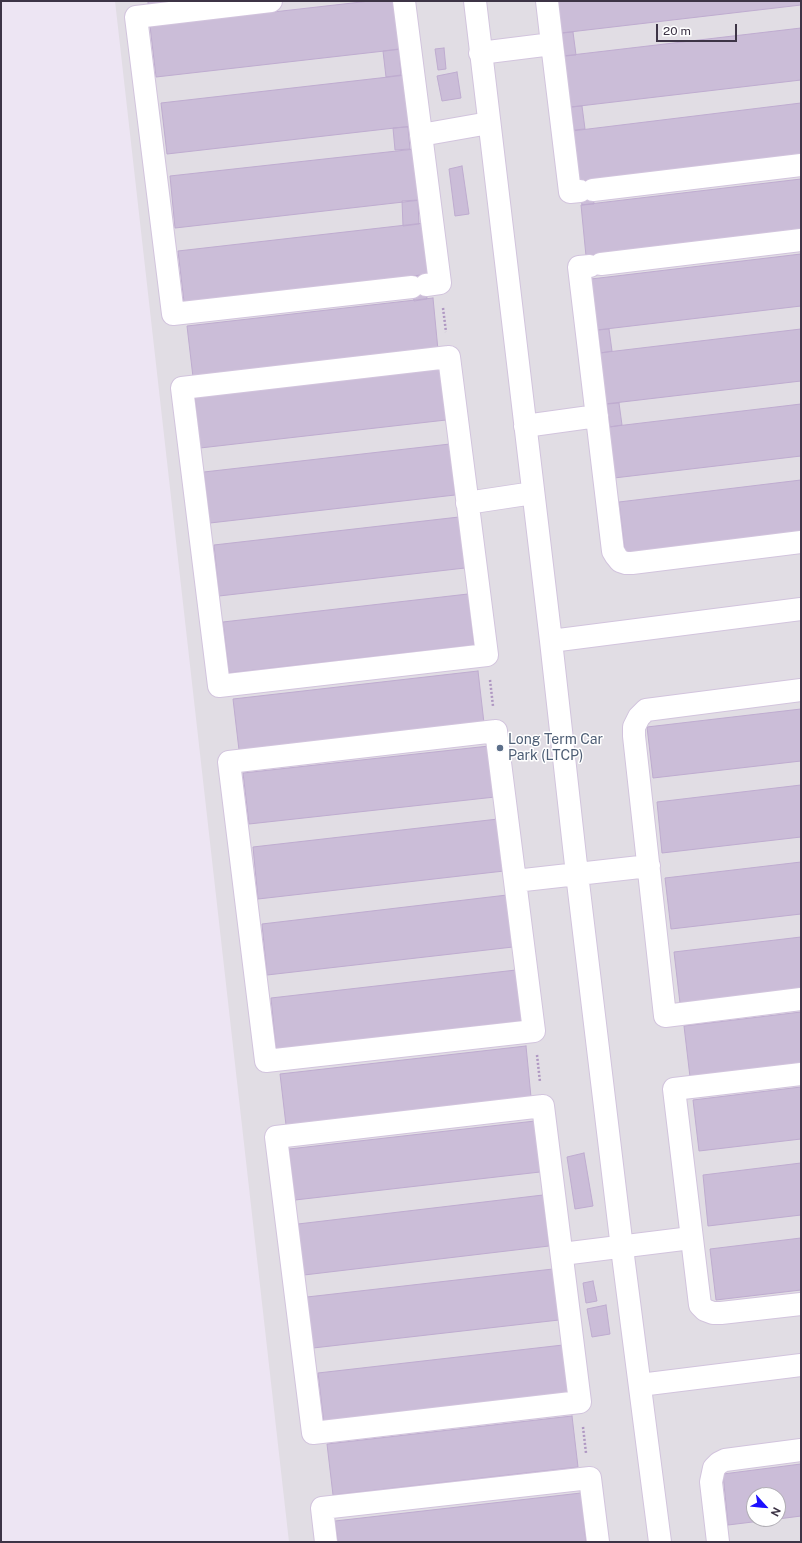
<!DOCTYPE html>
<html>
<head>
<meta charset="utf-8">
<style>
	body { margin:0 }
	#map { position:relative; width:802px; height:1543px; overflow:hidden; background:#ede5f3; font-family:"Public Sans",sans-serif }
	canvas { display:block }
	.frame { position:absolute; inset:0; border:2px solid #3d3446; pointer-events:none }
	.north { position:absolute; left:746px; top:1487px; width:40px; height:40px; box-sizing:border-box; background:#fff; border:1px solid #b1aeb5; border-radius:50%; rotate:117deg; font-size:11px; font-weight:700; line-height:16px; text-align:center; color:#3d3446 }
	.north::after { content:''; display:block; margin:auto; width:14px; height:18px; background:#1d10ff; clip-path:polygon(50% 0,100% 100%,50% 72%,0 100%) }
	.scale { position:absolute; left:656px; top:24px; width:81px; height:18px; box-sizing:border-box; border:2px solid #3d3446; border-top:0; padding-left:5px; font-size:12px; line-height:14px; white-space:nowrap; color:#3d3446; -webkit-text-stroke:3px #fff; paint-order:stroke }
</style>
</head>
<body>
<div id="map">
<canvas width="802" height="1543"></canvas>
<div class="frame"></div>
<div class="north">N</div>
<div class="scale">20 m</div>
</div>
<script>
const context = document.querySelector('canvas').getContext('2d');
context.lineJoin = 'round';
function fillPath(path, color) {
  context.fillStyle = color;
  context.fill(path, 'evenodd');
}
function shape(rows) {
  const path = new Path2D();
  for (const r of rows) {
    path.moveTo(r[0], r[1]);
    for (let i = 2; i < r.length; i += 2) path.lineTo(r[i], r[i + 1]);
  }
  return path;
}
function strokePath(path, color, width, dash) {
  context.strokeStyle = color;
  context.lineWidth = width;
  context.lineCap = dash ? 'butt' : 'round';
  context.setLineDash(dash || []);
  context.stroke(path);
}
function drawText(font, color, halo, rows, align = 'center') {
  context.font = font + ' "Public Sans",sans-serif';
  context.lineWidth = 3;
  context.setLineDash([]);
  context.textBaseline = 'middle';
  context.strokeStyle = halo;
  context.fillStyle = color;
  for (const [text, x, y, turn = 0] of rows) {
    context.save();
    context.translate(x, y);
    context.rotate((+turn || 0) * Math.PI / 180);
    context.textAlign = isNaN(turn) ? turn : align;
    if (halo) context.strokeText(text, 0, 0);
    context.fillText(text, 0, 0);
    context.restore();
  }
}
const parking = shape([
	[115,1,801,1,801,1542,289,1542],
	[754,1495,778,1495,778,1519,754,1519]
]);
const building = shape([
	[148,1,186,1,148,5,148,1],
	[370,1,396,1,402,49,156,77,150,26,370,1],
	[558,1,801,1,801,5,561,33,558,1],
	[801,28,801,80,571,107,563,56,801,28],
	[573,32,576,55,565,56,562,33,573,32],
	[444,48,446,69,438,70,435,49,444,48],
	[399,49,401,75,386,77,383,51,399,49],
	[457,72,461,98,442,101,437,76,457,72],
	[406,75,412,126,167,154,161,103,406,75],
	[801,103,801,155,578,182,572,131,801,103],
	[582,106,585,129,574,130,571,107,582,106],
	[408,127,410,149,395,150,393,128,408,127],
	[415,149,421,200,175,228,170,176,415,149],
	[462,166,469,214,455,216,449,169,462,166],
	[801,179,801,231,586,256,581,205,801,179],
	[592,180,594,204,582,205,579,182,592,180],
	[418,200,419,224,403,226,402,201,418,200],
	[424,223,430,274,184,302,178,251,424,223],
	[801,254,801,306,597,330,591,279,801,254],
	[425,275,427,299,414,301,411,276,425,275],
	[433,298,438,350,193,377,187,326,433,298],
	[609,329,612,351,601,353,598,330,609,329],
	[801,329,801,381,605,404,599,353,801,329],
	[440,369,446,420,200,448,195,397,440,369],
	[619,403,622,425,610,427,607,404,619,403],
	[801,404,801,456,614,478,608,427,801,404],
	[450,444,455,495,210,523,204,472,450,444],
	[801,480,801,532,625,553,619,502,801,480],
	[459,517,465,568,219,596,214,545,459,517],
	[468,594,474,645,229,673,223,622,468,594],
	[478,671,484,723,239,750,233,699,478,671],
	[801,709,801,761,653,778,647,727,801,709],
	[489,746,495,797,249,824,243,773,489,746],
	[801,785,801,837,662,853,657,802,801,785],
	[498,819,504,871,258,899,253,847,498,819],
	[801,862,801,914,671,929,665,878,801,862],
	[507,895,513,947,267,975,262,924,507,895],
	[801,937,801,989,680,1003,674,952,801,937],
	[516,970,522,1021,276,1049,271,998,516,970],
	[801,1012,801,1064,690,1077,684,1026,801,1012],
	[526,1046,531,1097,286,1125,280,1074,526,1046],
	[801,1087,801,1139,699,1151,693,1100,801,1087],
	[535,1121,540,1172,295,1200,289,1149,535,1121],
	[584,1153,593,1206,575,1209,567,1157,584,1153],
	[801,1163,801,1215,708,1226,703,1175,801,1163],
	[543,1195,549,1246,304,1275,298,1224,543,1195],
	[801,1238,801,1290,716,1300,710,1249,801,1238],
	[553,1269,559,1320,313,1348,307,1297,553,1269],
	[593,1281,597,1301,586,1303,583,1283,593,1281],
	[606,1305,610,1334,592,1337,587,1309,606,1305],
	[563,1345,569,1396,324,1424,318,1373,563,1345],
	[572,1416,578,1467,333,1495,327,1444,572,1416],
	[801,1464,801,1516,778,1519,778,1495,754,1495,754,1519,777,1519,728,1525,723,1474,801,1464],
	[581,1493,586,1542,338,1542,335,1521,581,1493]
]);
const path = shape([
	[443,308,446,332],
	[490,680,493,706],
	[537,1055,540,1082],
	[583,1427,586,1453]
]);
const minor = shape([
	[271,1,136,17,173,314,412,287],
	[404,1,440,283,426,285],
	[475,1,551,641,577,874,622,1248,660,1542],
	[547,1,552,44],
	[480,53,552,44,570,192,580,191],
	[421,135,489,123],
	[593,190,801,165],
	[601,264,801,240],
	[590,266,579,267,613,551,616,556,620,561,626,563,632,563,801,542],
	[449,357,487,655,219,686,182,388,449,357],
	[525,426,597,416],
	[467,503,533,493],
	[551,641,801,609],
	[801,690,646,710,639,717,634,727,634,736,665,1016,801,999],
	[496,731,534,1031,266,1061,229,762,496,731],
	[515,881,649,866],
	[801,1074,674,1089,700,1305,705,1310,713,1313,721,1313,801,1304],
	[543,1106,580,1402,313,1433,276,1137,543,1106],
	[562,1254,691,1238],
	[640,1385,801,1365],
	[326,1542,322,1508,590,1478,598,1542],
	[718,1542,711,1482,714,1468,719,1463,725,1460,801,1450]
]);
const markers = [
	[500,748,4,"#5c6f8a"]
];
const serviceNames = [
	["Long Term Car",508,740],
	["Park (LTCP)",508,756]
];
fillPath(parking, '#e1dde4');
fillPath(building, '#cbbdd8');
strokePath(building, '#bfacd0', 1);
strokePath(minor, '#d2c4dd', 24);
strokePath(path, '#af97c2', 2.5, [2, 2]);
strokePath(minor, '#fff', 22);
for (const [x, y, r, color] of markers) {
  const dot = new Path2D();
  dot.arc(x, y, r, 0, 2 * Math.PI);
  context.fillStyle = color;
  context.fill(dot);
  strokePath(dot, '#fff', 1.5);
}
drawText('14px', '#4e5e75', '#fff', serviceNames, 'left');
</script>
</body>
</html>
